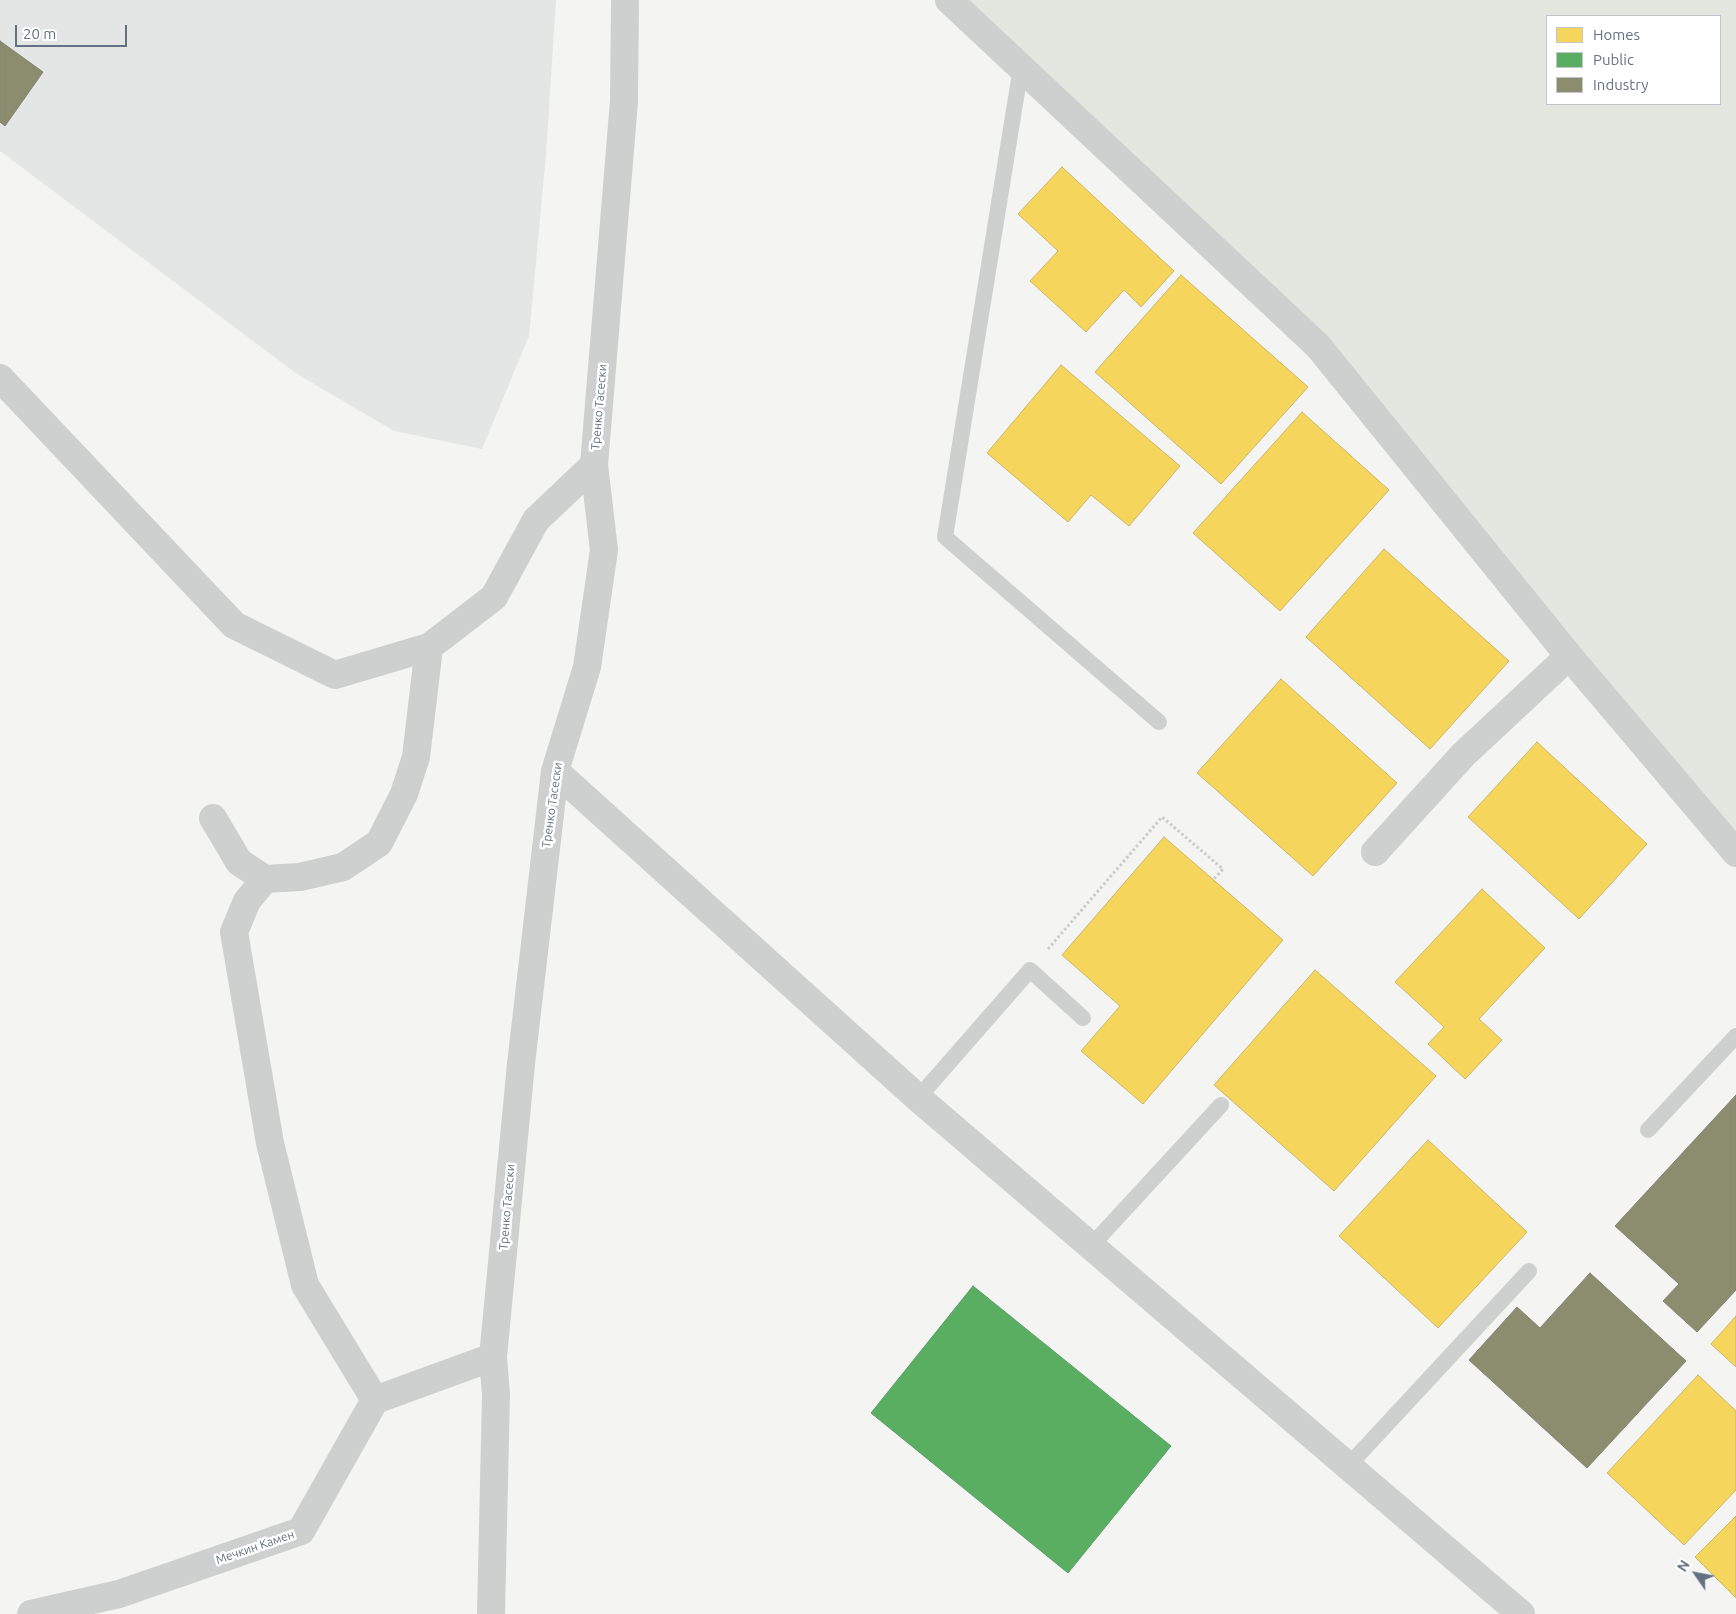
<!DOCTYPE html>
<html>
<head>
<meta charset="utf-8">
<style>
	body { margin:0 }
	#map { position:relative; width:1736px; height:1614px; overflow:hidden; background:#f4f4f2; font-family:Ubuntu,sans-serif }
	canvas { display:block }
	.legend { position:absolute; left:1546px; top:15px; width:175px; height:90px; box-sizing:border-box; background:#fff; border:1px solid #c1c6cd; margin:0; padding:6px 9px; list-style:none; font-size:15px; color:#647183 }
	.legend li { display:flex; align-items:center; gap:10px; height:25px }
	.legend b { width:25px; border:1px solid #c1c6cd }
	.north { position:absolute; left:1671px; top:1549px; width:50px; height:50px; -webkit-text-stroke:4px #fff; paint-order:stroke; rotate:303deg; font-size:14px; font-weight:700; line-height:20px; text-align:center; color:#647183 }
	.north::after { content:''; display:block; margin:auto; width:18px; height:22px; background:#647183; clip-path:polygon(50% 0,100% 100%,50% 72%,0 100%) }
	.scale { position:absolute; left:15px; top:25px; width:112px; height:22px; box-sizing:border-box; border:2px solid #647183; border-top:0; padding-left:6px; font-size:15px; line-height:18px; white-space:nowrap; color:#647183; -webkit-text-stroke:4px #fff; paint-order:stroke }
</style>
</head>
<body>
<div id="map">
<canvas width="1736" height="1614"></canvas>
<ul class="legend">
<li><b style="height:14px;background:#f6d55c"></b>Homes</li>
<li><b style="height:14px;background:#5aae61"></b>Public</li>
<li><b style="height:14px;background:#8c8c6e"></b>Industry</li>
</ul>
<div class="north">N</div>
<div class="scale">20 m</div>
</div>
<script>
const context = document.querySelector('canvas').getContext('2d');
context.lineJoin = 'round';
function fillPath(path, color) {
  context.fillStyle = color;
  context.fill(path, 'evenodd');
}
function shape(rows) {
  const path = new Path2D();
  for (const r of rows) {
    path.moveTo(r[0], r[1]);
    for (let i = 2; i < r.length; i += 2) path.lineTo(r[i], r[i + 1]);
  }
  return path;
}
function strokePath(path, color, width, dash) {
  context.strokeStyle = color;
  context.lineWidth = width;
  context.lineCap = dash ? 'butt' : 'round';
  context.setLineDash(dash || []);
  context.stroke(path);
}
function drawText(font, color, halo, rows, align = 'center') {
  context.font = font + ' Ubuntu,sans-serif';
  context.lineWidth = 5;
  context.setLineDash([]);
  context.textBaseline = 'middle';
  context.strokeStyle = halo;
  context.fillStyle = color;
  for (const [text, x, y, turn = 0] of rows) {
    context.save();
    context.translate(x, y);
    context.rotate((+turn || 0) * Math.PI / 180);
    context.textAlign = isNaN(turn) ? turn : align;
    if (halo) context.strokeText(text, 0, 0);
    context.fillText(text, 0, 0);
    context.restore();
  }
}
const built = shape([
	[0,0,556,0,546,155,529,336,482,449,394,431,297,374,0,151]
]);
const green = shape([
	[945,0,1736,0,1736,853,1318,346],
	[1547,16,1720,16,1720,104,1547,104]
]);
const homes = shape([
	[1062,167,1174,271,1141,307,1124,290,1086,332,1030,281,1058,251,1018,214,1062,167],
	[1181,275,1308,387,1221,484,1095,372,1181,275],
	[1061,365,1180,466,1129,526,1091,495,1068,522,987,453,1061,365],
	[1302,412,1389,490,1280,611,1193,533,1302,412],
	[1384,549,1509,661,1430,749,1306,637,1384,549],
	[1281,679,1397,783,1313,876,1197,773,1281,679],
	[1537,742,1647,844,1579,919,1468,817,1537,742],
	[1164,837,1283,940,1143,1104,1081,1051,1120,1006,1062,955,1164,837],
	[1482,889,1545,948,1479,1019,1502,1040,1465,1079,1428,1044,1444,1027,1395,982,1482,889],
	[1315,970,1436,1076,1334,1191,1214,1085,1315,970],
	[1428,1140,1527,1232,1438,1328,1339,1236,1428,1140],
	[1736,1316,1736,1367,1711,1344,1736,1316],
	[1698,1375,1736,1411,1736,1490,1684,1545,1607,1473,1698,1375],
	[1736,1516,1736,1598,1695,1557,1736,1516]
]);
const public = shape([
	[973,1286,1171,1446,1068,1573,871,1413,973,1286]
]);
const industry = shape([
	[0,41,43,72,5,126,0,122,0,41],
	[1736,1095,1736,1290,1697,1332,1663,1301,1679,1284,1615,1226,1736,1095],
	[1590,1273,1686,1361,1587,1468,1469,1360,1517,1307,1540,1328,1590,1273]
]);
const path = shape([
	[1048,949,1162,817,1223,869,1213,880]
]);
const service = shape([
	[1021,67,945,537,1159,722],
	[918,1098,1030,970,1083,1018],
	[1648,1130,1736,1036],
	[1091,1246,1221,1105],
	[1348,1466,1529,1271]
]);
const minor = shape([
	[949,0,1318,346,1569,656,1463,755,1375,852],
	[0,378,234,625,335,675,429,647,494,597,536,520,594,465],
	[1569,656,1736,853],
	[555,771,918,1098,1521,1614],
	[213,818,239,862,265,879,300,877,343,867,379,843,404,794,416,757,429,647],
	[265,879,247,901,234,932,270,1143,305,1285,375,1400],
	[31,1614,119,1594,301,1531,375,1400,493,1357],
	[491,1614,496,1395,493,1357,521,1064,555,771,587,667,604,550,594,465,624,101,625,0]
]);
const streetNames = [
	["Тренко Тасески",599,407,-85],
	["Тренко Тасески",552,805,-82],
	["Тренко Тасески",507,1207,-85],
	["Мечкин Камен",255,1547,-19]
];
fillPath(built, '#e4e5e5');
fillPath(green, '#e3e7e0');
fillPath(homes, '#f6d55c');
strokePath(homes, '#cab768', 1);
fillPath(public, '#5aae61');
strokePath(public, '#5d9c6b', 1);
fillPath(industry, '#8c8c6e');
strokePath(industry, '#808474', 1);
strokePath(path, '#cacbcc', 3, [2.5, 2.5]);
strokePath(service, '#cecfcf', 16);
strokePath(minor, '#cecfcf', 28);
drawText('12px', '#647183', '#fff', streetNames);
</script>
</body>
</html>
